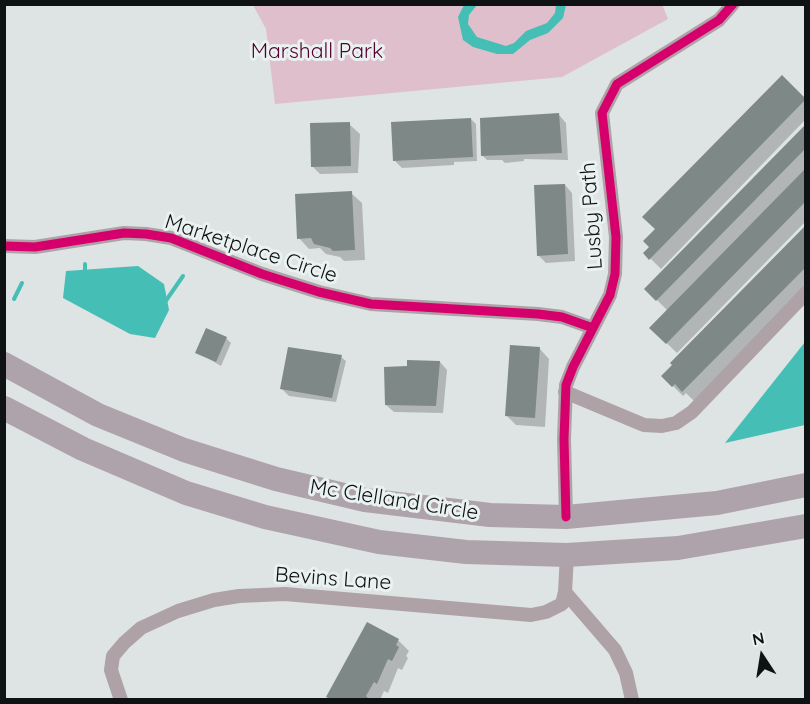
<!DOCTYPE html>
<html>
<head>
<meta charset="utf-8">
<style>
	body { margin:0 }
	#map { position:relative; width:810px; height:704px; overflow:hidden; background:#dee3e3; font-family:Quicksand,sans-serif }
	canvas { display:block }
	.frame { position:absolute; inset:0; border:6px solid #0f1212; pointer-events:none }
	.north { position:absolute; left:732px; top:626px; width:60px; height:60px; -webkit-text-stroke:4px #e9f2f1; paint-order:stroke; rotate:348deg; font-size:16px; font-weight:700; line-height:24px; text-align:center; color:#0f1212 }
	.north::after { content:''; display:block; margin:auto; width:21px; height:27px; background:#0f1212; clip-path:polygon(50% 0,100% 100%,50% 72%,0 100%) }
</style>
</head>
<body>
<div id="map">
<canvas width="810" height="704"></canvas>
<div class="frame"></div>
<div class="north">N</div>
</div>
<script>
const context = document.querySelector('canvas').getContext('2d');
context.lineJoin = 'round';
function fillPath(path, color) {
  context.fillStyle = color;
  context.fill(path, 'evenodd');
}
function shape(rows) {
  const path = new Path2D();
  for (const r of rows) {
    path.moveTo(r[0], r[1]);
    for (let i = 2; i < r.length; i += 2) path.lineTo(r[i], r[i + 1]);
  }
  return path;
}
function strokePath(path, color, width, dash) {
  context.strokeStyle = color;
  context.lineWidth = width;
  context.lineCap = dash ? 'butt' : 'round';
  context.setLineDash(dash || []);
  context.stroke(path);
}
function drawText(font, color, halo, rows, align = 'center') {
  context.font = font + ' Quicksand,sans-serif';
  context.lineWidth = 6;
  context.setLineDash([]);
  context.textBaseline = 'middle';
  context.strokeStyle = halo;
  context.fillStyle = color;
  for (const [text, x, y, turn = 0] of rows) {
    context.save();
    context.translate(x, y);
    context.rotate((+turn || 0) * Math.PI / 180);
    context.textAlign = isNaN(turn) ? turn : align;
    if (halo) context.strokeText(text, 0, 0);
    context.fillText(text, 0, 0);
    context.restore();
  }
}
const green = shape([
	[662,4,668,19,562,77,275,104,266,29,253,5]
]);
const water = shape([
	[464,5,477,5,469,15,468,24,477,37,506,46,514,43,526,31,547,23,555,13,556,5,566,5,563,18,548,33,530,40,513,54,497,54,473,47,463,40,458,17],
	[138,266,164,284,169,310,155,338,130,334,63,298,66,271],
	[805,342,805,425,725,443]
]);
const shadow = shape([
	[782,77,806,100,806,119,661,269,645,253,651,247,657,229],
	[559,115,566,123,568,160,524,159,524,161,505,163,502,160,487,160,482,155],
	[471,119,476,124,477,161,454,162,454,165,402,168,394,160],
	[349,124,360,134,358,173,320,174,312,166],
	[806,126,806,221,677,353,651,328,668,311,646,289],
	[565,185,572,193,575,261,546,263,538,255],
	[351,193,362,203,365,260,344,261,340,257,326,254,320,248,309,249,299,238],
	[806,228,806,287,694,401,686,393,683,396,663,376],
	[226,338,231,343,221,366,197,352],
	[539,348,549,359,545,427,516,425,506,415],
	[341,357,346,361,336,402,289,396,282,389],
	[440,362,447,370,443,413,394,412,386,405,408,368],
	[367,624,399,641,409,651,406,656,408,658,402,670,398,668,388,693,384,691,380,700,330,700,328,697]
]);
const stream = shape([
	[85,264,85,274],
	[14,299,22,283],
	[165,302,183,276]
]);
const building = shape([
	[782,75,806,99,649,260,643,253,649,247,643,241,655,229,642,217],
	[559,113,562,153,481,156,480,118],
	[471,118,473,157,393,161,391,122],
	[350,122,351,166,311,167,310,123],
	[806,124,806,148,656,301,644,289],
	[806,168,806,201,666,344,649,328],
	[565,184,568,254,537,256,534,185],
	[352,191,355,250,333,251,330,248,314,244,311,238,297,239,295,194],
	[806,225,806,267,682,392,675,384,672,387,661,376,672,365,670,363],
	[206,328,227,337,216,362,195,353],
	[510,345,540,347,535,418,505,416],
	[288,347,342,355,332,398,280,389],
	[407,360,440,361,436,406,385,405,384,367,407,366],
	[367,622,399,639,396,645,399,647,392,661,388,659,377,684,374,682,366,696,369,699,330,699,326,697]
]);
const minor = shape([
	[4,246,35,247,124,233,146,234,171,238,262,274,319,292,371,304,538,314,562,317,593,328],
	[565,392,644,425,662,426,676,423,692,412,806,293],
	[566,517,564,439,566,385,573,367,610,295,615,274,616,237,602,113,617,84,719,20,733,4],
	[565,592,615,650,626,673,632,700],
	[121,700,111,670,113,656,124,643,141,628,178,611,214,600,239,596,285,594,531,615,546,612,562,604,565,592,567,555]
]);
const trunk = shape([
	[4,364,98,415,184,450,276,479,365,500,490,515,566,517,717,503,806,485],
	[4,408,83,449,186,493,265,517,379,542,466,552,567,555,678,548,806,526]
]);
const cycleway = shape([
	[4,246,35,247,124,233,146,234,171,238,262,274,319,292,371,304,538,314,562,317,593,328],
	[566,517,564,439,566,385,573,367,610,295,615,274,616,237,602,113,617,84,719,20,733,4]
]);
const parkNames = [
	["Marshall Park",317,52]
];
const streetNames = [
	["Lusby Path",592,216,-94],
	["Marketplace Circle",251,249,18],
	["Mc Clelland Circle",394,500,9],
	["Bevins Lane",333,579,4]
];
fillPath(green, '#dfbfcc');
fillPath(water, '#45bfb5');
fillPath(shadow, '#0003');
strokePath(stream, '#45bfb5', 4);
fillPath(building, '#7e8887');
strokePath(minor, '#aea2a7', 14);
strokePath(trunk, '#aea3aa', 24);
strokePath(cycleway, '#d6006c', 9);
drawText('21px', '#54002e', '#e9f2f1', parkNames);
drawText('21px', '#0f1212', '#e9f2f1', streetNames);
</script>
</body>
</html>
